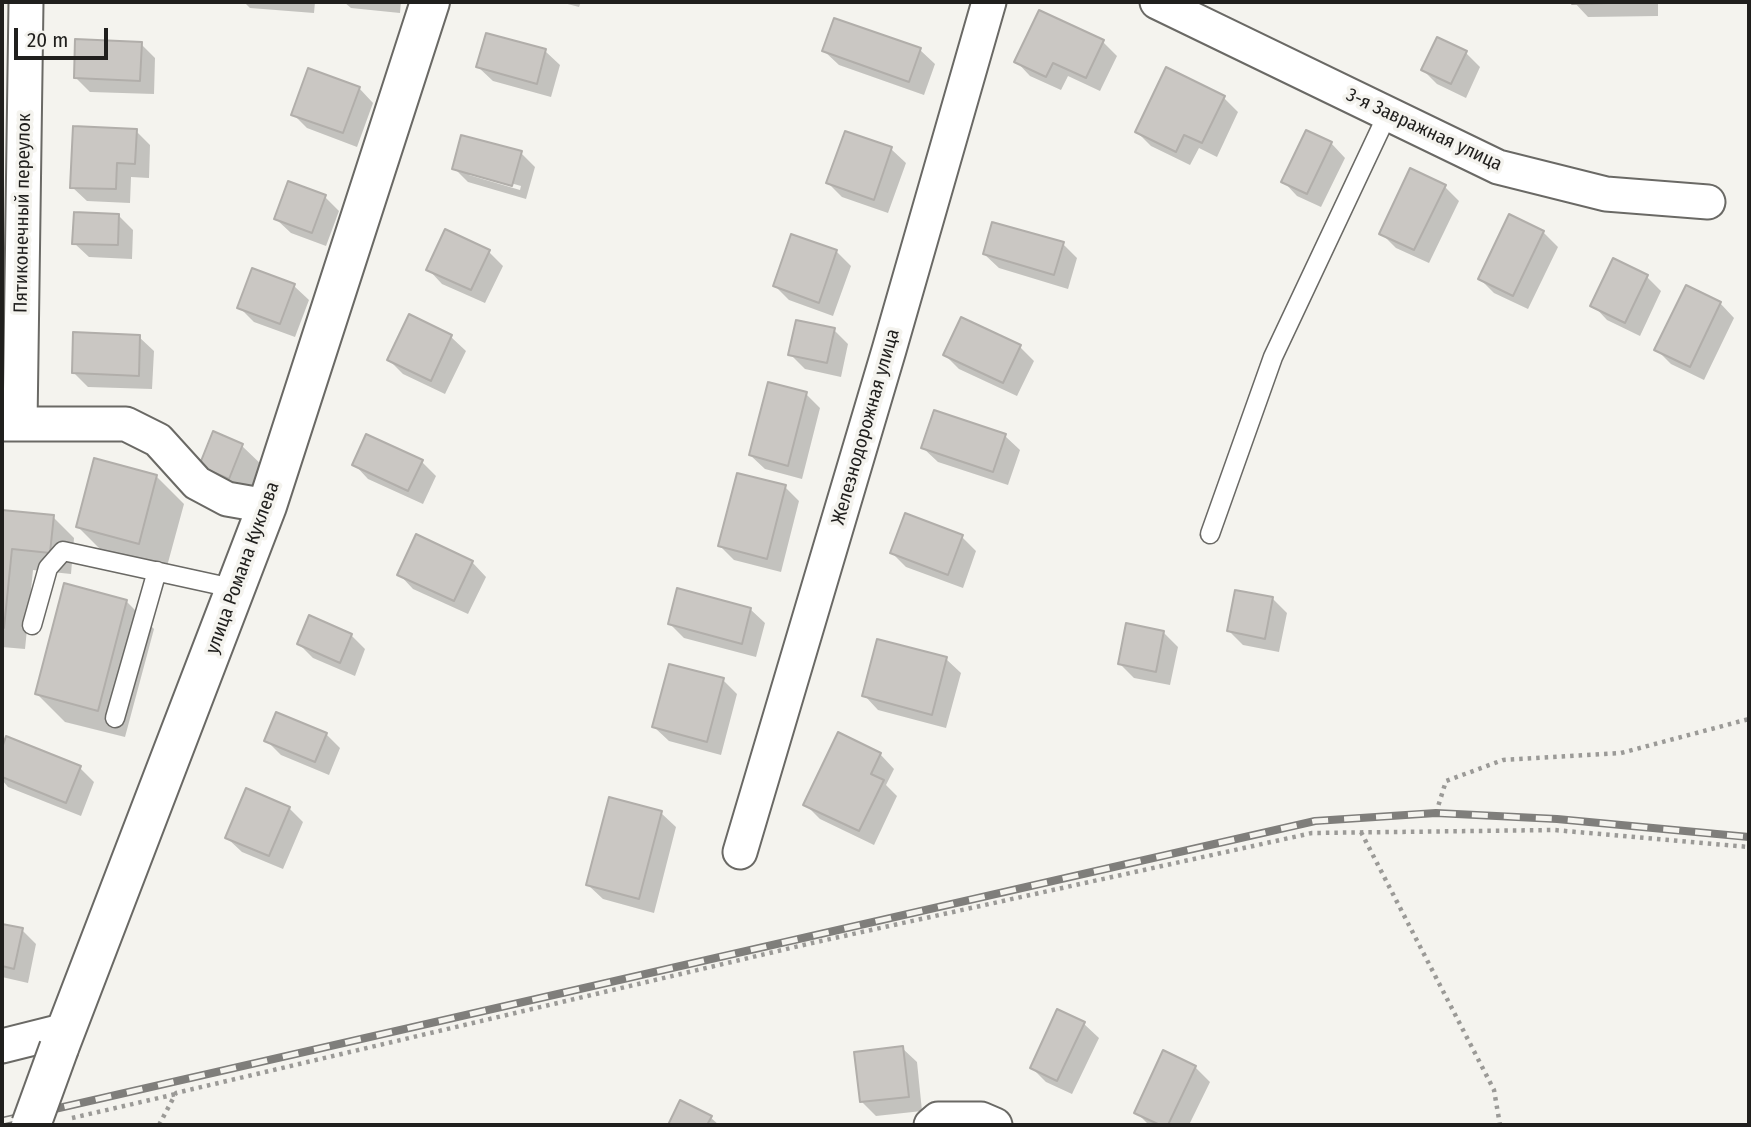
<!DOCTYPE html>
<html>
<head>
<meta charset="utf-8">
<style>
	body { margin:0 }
	#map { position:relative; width:1751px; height:1127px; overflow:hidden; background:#f4f3ee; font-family:"Fira Sans Condensed",sans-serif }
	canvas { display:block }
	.frame { position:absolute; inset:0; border:4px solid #201f1d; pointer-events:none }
	.scale { position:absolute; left:14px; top:28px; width:94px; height:32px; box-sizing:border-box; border:4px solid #201f1d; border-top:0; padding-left:9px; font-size:21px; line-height:24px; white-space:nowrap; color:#201f1d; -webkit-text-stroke:5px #f4f3ee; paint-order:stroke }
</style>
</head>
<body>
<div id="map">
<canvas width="1751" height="1127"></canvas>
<div class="frame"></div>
<div class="scale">20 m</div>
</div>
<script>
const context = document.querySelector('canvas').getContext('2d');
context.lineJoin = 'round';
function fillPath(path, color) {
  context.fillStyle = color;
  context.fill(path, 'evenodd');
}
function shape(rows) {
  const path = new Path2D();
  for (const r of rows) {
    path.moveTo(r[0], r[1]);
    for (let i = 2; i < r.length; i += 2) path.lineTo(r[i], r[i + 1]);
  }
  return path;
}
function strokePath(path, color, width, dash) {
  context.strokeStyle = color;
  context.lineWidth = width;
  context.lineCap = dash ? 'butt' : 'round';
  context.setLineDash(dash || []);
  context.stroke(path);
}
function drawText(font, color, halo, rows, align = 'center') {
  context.font = font + ' "Fira Sans Condensed",sans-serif';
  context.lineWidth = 7;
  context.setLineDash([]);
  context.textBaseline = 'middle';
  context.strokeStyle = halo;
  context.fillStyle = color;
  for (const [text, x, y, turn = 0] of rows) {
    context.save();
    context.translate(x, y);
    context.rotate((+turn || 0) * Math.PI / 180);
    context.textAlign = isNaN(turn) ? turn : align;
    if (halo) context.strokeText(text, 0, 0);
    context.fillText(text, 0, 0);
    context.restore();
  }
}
const shadow = shape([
	[244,2,315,2,314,13,250,8],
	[344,2,401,2,400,13,351,8],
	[560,2,581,2,579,7],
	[1574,2,1658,2,1658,16,1588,17],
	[1103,42,1117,56,1100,91,1068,76,1061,90,1030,76,1016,61],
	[141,44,155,58,154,94,90,92,75,77],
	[920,50,935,64,924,95,839,65,824,51],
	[545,51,560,65,551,97,493,81,478,67],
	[1466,53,1480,67,1466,98,1437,84,1423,70],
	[359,88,373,103,357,147,307,128,293,114],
	[1224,98,1238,112,1217,157,1199,148,1190,165,1151,146,1137,132],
	[136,131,150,145,149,178,131,177,130,203,87,201,72,187],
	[1331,143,1345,158,1321,207,1297,196,1283,181],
	[891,149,906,163,888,213,842,197,828,183],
	[521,153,535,167,526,199,468,182,454,168],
	[469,171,521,186,520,190,469,175],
	[1445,187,1459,201,1429,263,1396,248,1381,233],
	[325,197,339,211,326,246,291,233,276,219],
	[119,216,133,230,132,259,89,257,74,243],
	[1510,216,1543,232,1558,247,1528,309,1494,293,1480,279],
	[792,237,837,252,851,266,833,316,789,300,775,286],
	[1063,244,1077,258,1068,289,999,268,984,254],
	[488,251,503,266,485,303,442,284,428,269],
	[1647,277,1661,291,1640,336,1607,320,1593,305],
	[294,286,309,300,295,337,254,322,239,307],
	[1720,303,1734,318,1704,380,1671,364,1657,350],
	[410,317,451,337,466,351,445,394,403,374,389,360],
	[834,330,848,344,841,377,805,369,790,354],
	[139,337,154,351,152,389,88,387,73,372],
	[1020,347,1034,361,1017,396,959,369,945,355],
	[806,394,820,408,802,479,765,469,750,455],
	[214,434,242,446,264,467,251,499,222,487,201,465],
	[1005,436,1020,450,1008,485,938,462,923,448],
	[422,462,436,476,423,504,368,479,354,464],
	[156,476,184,504,166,570,106,555,78,527],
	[785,487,799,501,781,572,734,560,720,546],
	[2,512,53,517,74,538,71,574,33,570,25,649,2,647],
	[962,537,976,551,963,588,906,567,892,553],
	[472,562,486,577,468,614,413,589,399,574],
	[1273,599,1287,613,1279,652,1243,645,1229,631],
	[126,601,154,629,125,737,65,722,37,694],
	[750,609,765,623,756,657,684,638,669,623],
	[1163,632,1178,647,1170,685,1134,678,1120,664],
	[351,635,365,649,355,676,313,658,299,644],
	[946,659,961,673,946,728,878,710,864,695],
	[723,680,737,694,721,755,669,741,654,727],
	[326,734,340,748,329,775,281,755,266,740],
	[7,738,80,768,94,782,81,816,8,787,2,780,2,753],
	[880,754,894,769,886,785,897,796,874,845,820,819,805,804],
	[289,808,303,822,283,869,242,852,227,838],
	[661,813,676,827,654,913,603,899,588,885],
	[2,925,22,930,36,944,28,983,2,977],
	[1058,1012,1084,1024,1099,1038,1072,1094,1046,1082,1032,1068],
	[902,1048,917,1062,922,1111,876,1116,861,1101],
	[1195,1067,1210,1082,1189,1125,1149,1125,1136,1112],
	[681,1103,710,1117,719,1125,670,1125]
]);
const building = shape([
	[1572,2,1645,2,1572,4,1572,2],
	[1039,10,1104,40,1086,78,1053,63,1046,77,1014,62,1039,10],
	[834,18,921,48,909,82,822,51,834,18],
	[486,33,546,49,537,84,476,67,486,33],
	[1437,37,1467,51,1451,84,1421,70,1437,37],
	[75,39,142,42,140,81,74,78,75,39],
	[1166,67,1225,96,1202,143,1184,135,1176,152,1135,132,1166,67],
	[308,68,360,87,343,133,291,115,308,68],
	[73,126,137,129,135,164,117,163,116,189,70,188,73,126],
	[1306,130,1332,142,1307,194,1281,182,1306,130],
	[845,131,892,147,874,200,826,183,845,131],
	[461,135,522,151,512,186,452,169,461,135],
	[1410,168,1446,185,1414,250,1379,234,1410,168],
	[288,181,326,195,312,233,274,219,288,181],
	[74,212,119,214,118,245,72,244,74,212],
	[1509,214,1544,231,1513,296,1478,279,1509,214],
	[992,222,1064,242,1054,275,983,254,992,222],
	[445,229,490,250,471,290,426,270,445,229],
	[791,234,837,250,819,303,773,286,791,234],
	[1613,258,1648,275,1625,323,1590,306,1613,258],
	[252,268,295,284,280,324,237,308,252,268],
	[1686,285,1721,302,1690,367,1654,350,1686,285],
	[409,314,452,335,431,381,387,360,409,314],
	[961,317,1021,345,1003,383,943,355,961,317],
	[796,320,835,328,827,363,788,355,796,320],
	[73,332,140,335,139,376,72,373,73,332],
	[768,382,807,392,788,466,749,455,768,382],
	[934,410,1006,434,993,472,921,448,934,410],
	[213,431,243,444,229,479,199,466,213,431],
	[366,434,423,460,408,491,352,465,366,434],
	[94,458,157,475,139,544,76,527,94,458],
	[737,473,786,485,767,559,718,546,737,473],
	[2,510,54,515,50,553,12,549,4,628,2,628,2,510],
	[905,513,963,535,948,575,890,553,905,513],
	[416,534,473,561,454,601,397,575,416,534],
	[64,583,127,600,98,711,35,694,64,583],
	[677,588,751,608,742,644,668,624,677,588],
	[1235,590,1273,597,1265,639,1227,631,1235,590],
	[309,615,352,634,340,663,297,644,309,615],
	[1126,623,1164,631,1156,672,1118,664,1126,623],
	[877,639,947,657,932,715,862,696,877,639],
	[669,664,724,678,707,742,652,727,669,664],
	[276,712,327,733,315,762,264,741,276,712],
	[838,732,881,753,871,774,884,780,859,831,803,805,838,732],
	[6,736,81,766,66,803,2,777,2,748,6,736],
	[246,788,290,807,269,856,225,838,246,788],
	[609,797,662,811,639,899,586,885,609,797],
	[2,924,23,928,14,969,2,966,2,924],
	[1057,1009,1085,1022,1057,1081,1030,1068,1057,1009],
	[903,1046,909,1097,860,1102,854,1052,903,1046],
	[1163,1050,1196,1066,1168,1125,1160,1125,1134,1113,1163,1050],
	[680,1100,712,1116,707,1125,668,1125,680,1100]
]);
const path = shape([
	[1436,813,1446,781,1503,760,1621,753,1749,719],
	[1361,832,1494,1090,1500,1125],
	[72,1118,176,1094],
	[159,1125,176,1093,812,943,1312,833,1554,830,1749,847]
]);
const lane = shape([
	[1210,534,1273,357,1388,113],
	[32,625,48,568,63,551,237,589],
	[115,718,157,571]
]);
const street = shape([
	[1157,2,1498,167,1606,194,1708,202],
	[2,424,126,424,158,440,197,483,227,499,267,506],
	[20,424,26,2],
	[740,852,889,350,989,2],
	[2,1046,66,1030],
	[931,1125,938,1119,981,1119,995,1125]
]);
const secondary = shape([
	[59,1048,267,506,430,2]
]);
const rail = shape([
	[2,1121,1315,821,1436,813,1557,819,1749,837]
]);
const secondaryBridge = shape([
	[31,1125,59,1048]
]);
const streetNames = [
	["3-я Завражная улица",1424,130,25],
	["Пятиконечный переулок",23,213,-89],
	["Железнодорожная улица",866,427,-74],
	["улица Романа Куклева",243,568,-70]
];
fillPath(shadow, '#0003');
fillPath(building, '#cac7c3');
strokePath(building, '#b1aeaa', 2);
strokePath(lane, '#6a6965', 21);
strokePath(street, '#6a6965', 37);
strokePath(secondary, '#6a6965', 42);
strokePath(path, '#9b9a97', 4.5, [3.5, 5]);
strokePath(lane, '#fff', 18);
strokePath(street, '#fff', 33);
strokePath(secondary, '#fff', 38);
strokePath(rail, '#7f7e7b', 8);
strokePath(rail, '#f4f3ee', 5, [16]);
strokePath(secondaryBridge, '#6a6965', 42, []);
strokePath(secondaryBridge, '#fff', 38);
drawText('19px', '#201f1d', '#f4f3ee', streetNames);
</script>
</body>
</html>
